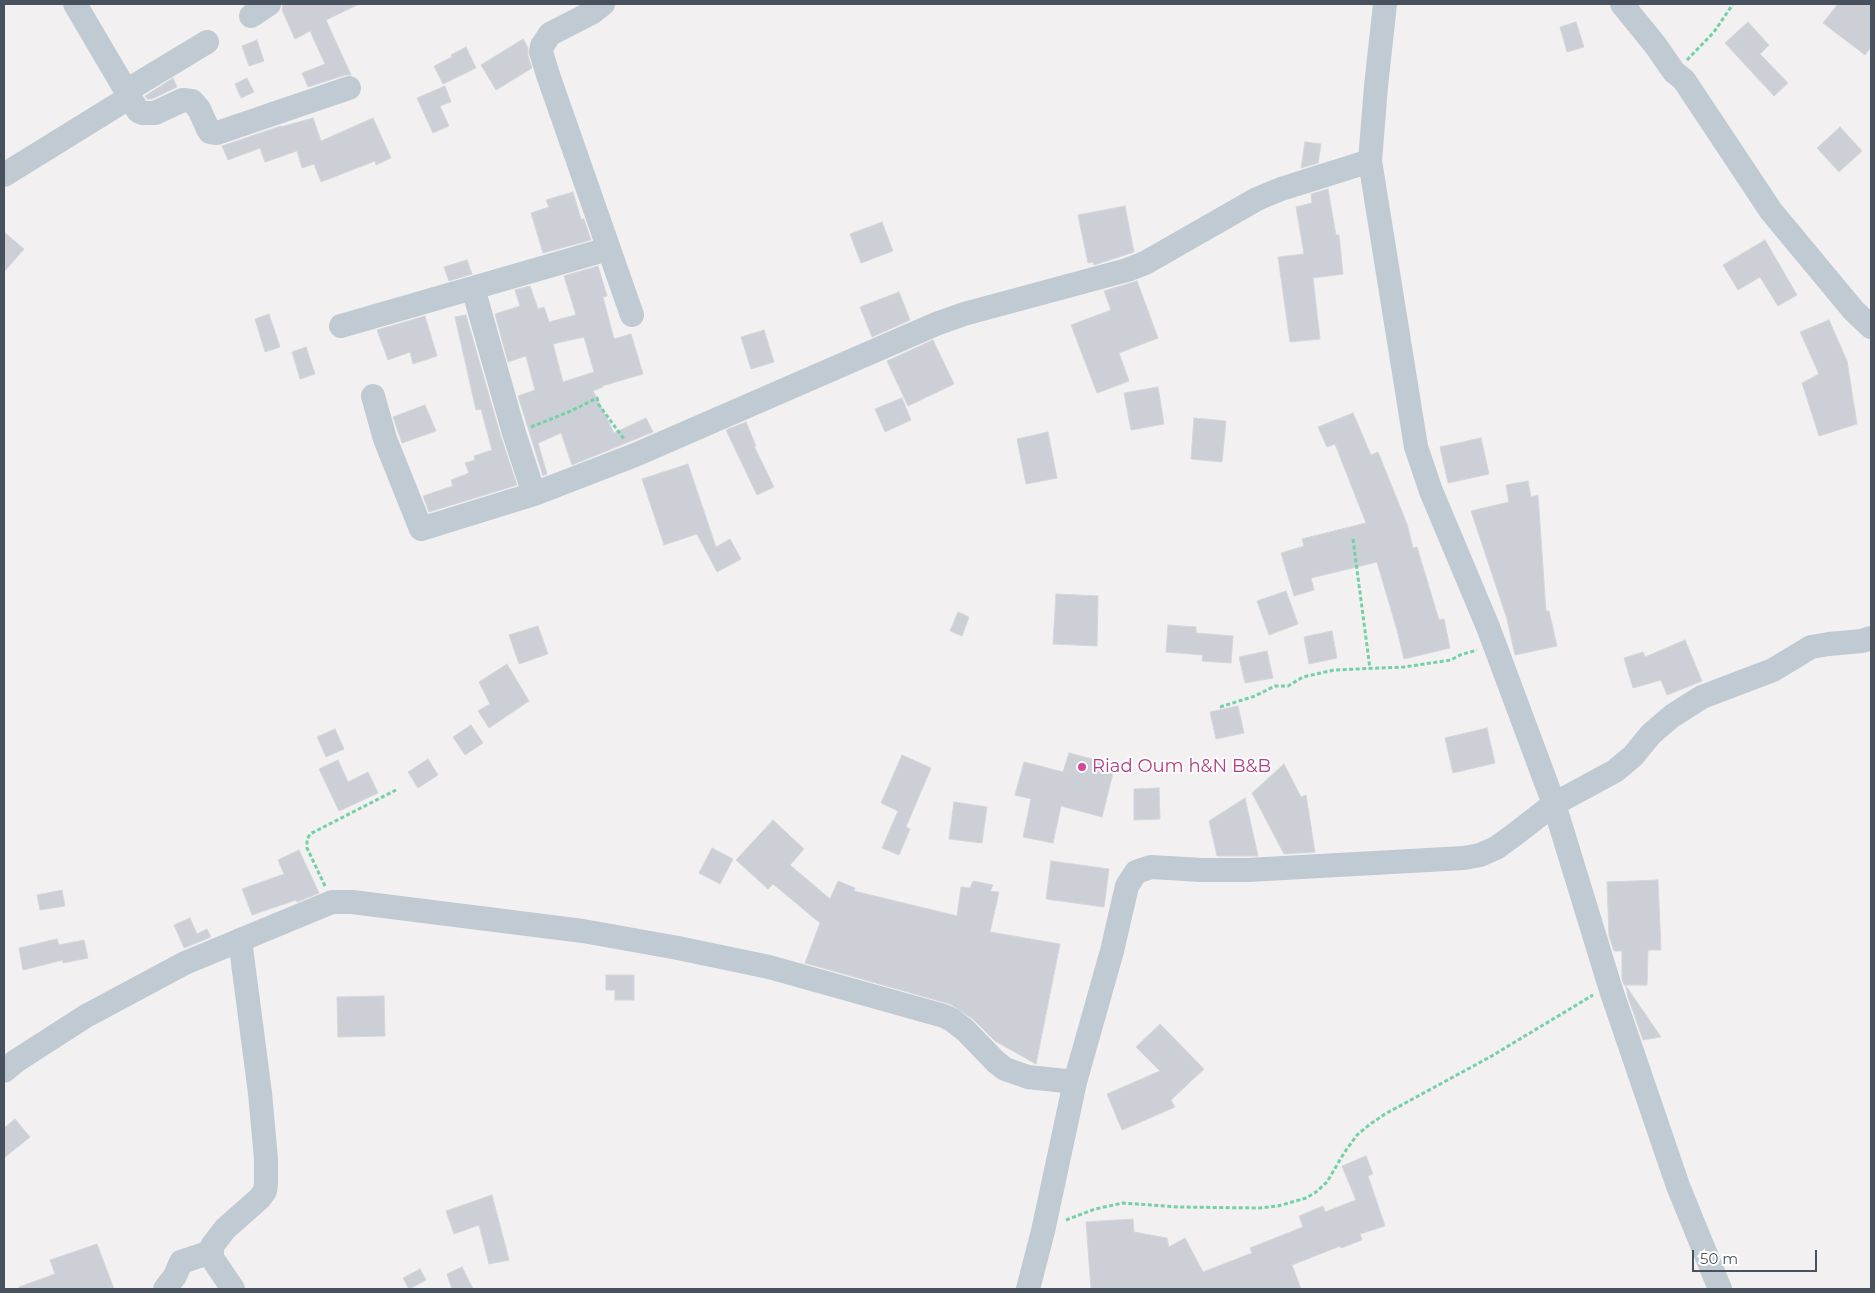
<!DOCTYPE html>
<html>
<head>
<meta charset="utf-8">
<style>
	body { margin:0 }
	#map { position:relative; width:1875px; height:1293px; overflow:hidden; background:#f2f0f0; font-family:Montserrat,sans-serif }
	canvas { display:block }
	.frame { position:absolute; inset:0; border:5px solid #47525e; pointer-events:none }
	.scale { position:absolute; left:1692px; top:1250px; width:125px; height:22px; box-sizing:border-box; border:2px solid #47525e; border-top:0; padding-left:6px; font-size:15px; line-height:18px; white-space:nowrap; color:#47525e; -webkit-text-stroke:4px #fff; paint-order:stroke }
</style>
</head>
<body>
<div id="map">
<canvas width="1875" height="1293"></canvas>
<div class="frame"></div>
<div class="scale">50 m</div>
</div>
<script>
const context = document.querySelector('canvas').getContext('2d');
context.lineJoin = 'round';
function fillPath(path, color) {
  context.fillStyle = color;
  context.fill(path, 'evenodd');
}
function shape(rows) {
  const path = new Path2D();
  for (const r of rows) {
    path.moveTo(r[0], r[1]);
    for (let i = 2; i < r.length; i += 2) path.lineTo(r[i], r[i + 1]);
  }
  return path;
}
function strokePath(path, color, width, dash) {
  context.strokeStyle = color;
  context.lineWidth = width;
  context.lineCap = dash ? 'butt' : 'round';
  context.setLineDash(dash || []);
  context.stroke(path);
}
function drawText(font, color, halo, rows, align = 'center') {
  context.font = font + ' Montserrat,sans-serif';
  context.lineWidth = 4;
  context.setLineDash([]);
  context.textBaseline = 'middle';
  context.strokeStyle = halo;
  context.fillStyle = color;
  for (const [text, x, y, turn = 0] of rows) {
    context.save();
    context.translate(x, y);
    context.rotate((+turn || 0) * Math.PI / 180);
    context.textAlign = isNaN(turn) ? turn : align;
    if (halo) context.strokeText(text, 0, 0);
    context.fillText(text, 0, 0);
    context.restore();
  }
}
const building = shape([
	[283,4,359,4,326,20,351,75,345,75,308,87,302,73,325,64,310,31,295,39,282,10,283,4],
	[1838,4,1871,4,1871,47,1865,55,1823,23,1838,4],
	[1576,22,1584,47,1567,52,1560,27,1576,22],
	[1748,22,1769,45,1760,54,1788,83,1774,96,1725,43,1748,22],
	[523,39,528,48,528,56,532,68,496,90,481,65,523,39],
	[257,40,264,61,249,66,242,46,257,40],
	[466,47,476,68,443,84,434,66,452,57,451,55,466,47],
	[173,78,177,87,152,99,147,99,145,96,173,78],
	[247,78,254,92,241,98,235,84,247,78],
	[445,86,451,102,440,106,449,126,433,133,417,98,445,86],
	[313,118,321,141,373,118,391,158,376,165,375,161,321,182,314,164,302,168,297,151,265,162,260,148,228,160,222,146,281,126,281,127,313,118],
	[1840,127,1862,151,1839,172,1817,148,1840,127],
	[1305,142,1321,144,1318,163,1301,168,1305,142],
	[1328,189,1336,235,1339,235,1343,274,1313,278,1320,339,1290,342,1278,257,1304,254,1296,207,1312,203,1311,194,1328,189],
	[573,192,581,219,584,219,591,240,543,253,531,213,549,207,546,200,573,192],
	[1125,206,1134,252,1094,265,1093,262,1088,263,1078,215,1125,206],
	[882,222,893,251,861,263,850,234,882,222],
	[4,232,24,249,4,272,4,232],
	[1765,240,1797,295,1778,306,1760,277,1738,290,1723,265,1765,240],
	[467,260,472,274,449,281,444,267,467,260],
	[598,266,607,296,603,297,614,339,631,334,643,374,602,386,603,387,593,391,614,433,646,418,653,432,572,465,561,433,538,443,547,474,543,476,518,396,535,390,526,356,508,362,495,314,520,306,515,290,530,286,538,309,544,307,549,322,576,315,564,276,598,266],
	[584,337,594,372,563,382,553,344,584,337],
	[1137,281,1158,338,1119,353,1129,381,1097,393,1071,325,1111,310,1104,291,1137,281],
	[899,292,910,320,872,337,860,307,899,292],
	[269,314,280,347,265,352,255,319,269,314],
	[466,315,501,437,517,485,429,512,423,496,453,486,451,480,469,473,465,463,475,460,474,456,492,450,481,409,476,410,455,317,466,315],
	[425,316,437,356,413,364,410,352,388,360,377,330,425,316],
	[1829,320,1847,361,1857,424,1819,436,1802,383,1819,374,1800,332,1829,320],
	[764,330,774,362,751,369,741,337,764,330],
	[933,340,954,384,908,406,887,361,933,340],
	[306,347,315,374,300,379,292,352,306,347],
	[1158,387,1164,424,1131,430,1124,393,1158,387],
	[902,398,911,420,885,432,875,409,902,398],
	[425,405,436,431,402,443,393,417,425,405],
	[1353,413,1371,455,1378,452,1407,524,1413,548,1417,547,1439,620,1444,619,1450,648,1404,659,1397,630,1377,562,1311,578,1314,590,1294,596,1281,553,1304,546,1302,539,1366,523,1335,444,1327,447,1318,427,1353,413],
	[1194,418,1226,421,1222,462,1191,459,1194,418],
	[746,422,756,446,754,446,774,487,757,495,726,430,746,422],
	[1048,432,1057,478,1026,484,1017,439,1048,432],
	[1481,438,1489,474,1448,483,1440,447,1481,438],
	[688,464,716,547,730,539,741,559,717,572,697,534,664,545,642,479,688,464],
	[1528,481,1531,497,1538,495,1546,611,1549,611,1557,646,1515,655,1507,619,1471,511,1509,502,1506,485,1528,481],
	[1286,591,1298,624,1269,635,1257,601,1286,591],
	[1056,594,1098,596,1097,646,1053,644,1056,594],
	[958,612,969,617,962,636,950,631,958,612],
	[1168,625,1196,627,1196,633,1233,636,1231,663,1202,661,1203,655,1166,652,1168,625],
	[538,626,548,654,519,664,509,635,538,626],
	[1332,631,1337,658,1309,664,1304,637,1332,631],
	[1685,640,1702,681,1667,695,1661,680,1633,688,1624,658,1643,652,1645,657,1685,640],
	[1267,651,1273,678,1245,683,1239,657,1267,651],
	[507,664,529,701,489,728,478,711,490,704,479,682,507,664],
	[1238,706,1244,733,1216,739,1210,712,1238,706],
	[471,725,483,743,465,755,453,737,471,725],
	[1487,728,1495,763,1453,773,1445,738,1487,728],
	[335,729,344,749,326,757,317,737,335,729],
	[1069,753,1115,765,1102,817,1061,806,1053,843,1023,837,1031,799,1015,795,1024,762,1063,772,1069,753],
	[902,755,931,768,906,827,910,829,899,855,882,848,898,811,881,803,902,755],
	[428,759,438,775,418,788,408,772,428,759],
	[338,760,348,782,368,772,378,793,339,811,319,769,338,760],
	[1284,764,1301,797,1306,795,1315,852,1284,854,1252,793,1284,764],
	[1159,788,1160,819,1134,820,1134,789,1159,788],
	[1245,798,1258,856,1217,856,1209,821,1245,798],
	[954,802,987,807,982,843,949,839,954,802],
	[773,820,804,849,790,865,830,899,838,881,855,888,854,891,957,916,961,887,970,888,973,881,993,885,990,891,999,892,990,932,1060,944,1036,1064,995,1041,973,1019,950,1004,805,963,820,923,773,884,768,889,736,860,773,820],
	[712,848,733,859,720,884,699,873,712,848],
	[299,850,319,893,297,902,296,900,252,915,242,889,284,874,278,860,299,850],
	[1051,861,1109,869,1104,907,1046,899,1051,861],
	[1658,880,1661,950,1648,950,1647,985,1624,985,1622,979,1622,951,1614,951,1609,936,1607,882,1658,880],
	[62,890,65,906,40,910,37,895,62,890],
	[190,918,197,934,207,929,211,937,184,948,174,925,190,918],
	[57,939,59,945,84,940,88,958,63,963,63,960,23,970,19,948,57,939],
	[606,975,634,975,634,1000,615,1000,615,990,606,990,606,975],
	[1626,986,1661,1037,1643,1040,1628,997,1626,986],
	[384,996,385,1036,338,1037,337,997,384,996],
	[1160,1024,1204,1069,1171,1100,1175,1107,1122,1130,1107,1094,1160,1071,1136,1047,1160,1024],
	[15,1119,30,1137,4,1158,4,1128,15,1119],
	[1366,1156,1373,1174,1368,1176,1385,1226,1360,1234,1362,1240,1341,1248,1340,1246,1292,1265,1301,1289,1091,1289,1086,1222,1133,1219,1134,1232,1167,1238,1169,1247,1185,1238,1203,1272,1252,1253,1250,1248,1303,1227,1299,1216,1323,1206,1325,1212,1356,1200,1342,1166,1366,1156],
	[492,1195,509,1260,489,1264,479,1225,454,1234,446,1211,492,1195],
	[97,1244,114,1289,19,1289,19,1287,55,1274,50,1260,97,1244],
	[462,1267,473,1289,452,1289,447,1274,462,1267],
	[420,1269,426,1280,409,1289,403,1278,420,1269]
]);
const path = shape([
	[1687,60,1714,32,1733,4],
	[531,427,571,411,597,398,599,405,624,439],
	[1353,539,1370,669],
	[1220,707,1255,696,1275,686,1288,686,1303,677,1334,670,1404,667,1451,660,1460,655,1477,650],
	[325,886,307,848,307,840,310,834,396,790],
	[1066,1220,1095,1209,1123,1203,1178,1207,1260,1208,1278,1206,1306,1198,1316,1192,1327,1182,1344,1153,1357,1135,1369,1125,1385,1114,1490,1057,1593,995]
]);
const minor = shape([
	[75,4,138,111,143,113,155,113,183,100,192,101,199,109,208,129,210,132,217,133,349,88],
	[603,4,593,12,550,34,542,46,541,52,548,75,632,315],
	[1385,4,1376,86,1370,161,1416,447,1431,491,1488,627,1554,804,1611,990,1678,1186,1720,1289],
	[1622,4,1656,46,1674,72,1684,80,1771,211,1854,311,1871,327],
	[251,16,269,4],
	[126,91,207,42],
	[4,175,130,97],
	[473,288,514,433,534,494],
	[341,326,608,249],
	[373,396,385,439,421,529,534,494,635,455,936,324,964,314,1127,270,1145,263,1257,199,1281,189,1370,161],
	[4,1071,16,1061,86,1016,185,963,332,902,352,902,583,931,678,948,769,967,944,1016,952,1020,965,1030,996,1062,1005,1069,1028,1077,1075,1082,1112,951,1127,886,1136,872,1151,867,1202,870,1248,870,1464,858,1480,855,1496,848,1514,835,1554,804,1615,771,1633,756,1651,734,1672,716,1702,697,1773,670,1811,647,1829,644,1862,641,1871,638],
	[165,1289,175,1276,181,1262,211,1252],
	[233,1289,212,1258,212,1246,225,1229,260,1198,265,1191,266,1183,266,1159,260,1093,240,940],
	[1028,1289,1043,1231,1075,1082]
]);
const markers = [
	[1082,767,5,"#d1479c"]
];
const hotelNames = [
	["Riad Oum h&N B&B",1092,767]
];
fillPath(building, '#cccfd5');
strokePath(building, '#d4d6dc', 1);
strokePath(path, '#73d1a7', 3, [4, 2.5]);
strokePath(minor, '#c0cad2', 24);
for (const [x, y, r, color] of markers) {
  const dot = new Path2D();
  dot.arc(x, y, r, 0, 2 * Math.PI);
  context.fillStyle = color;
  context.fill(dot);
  strokePath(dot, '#fff', 2);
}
drawText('18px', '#b23c85', '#fff', hotelNames, 'left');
</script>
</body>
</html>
